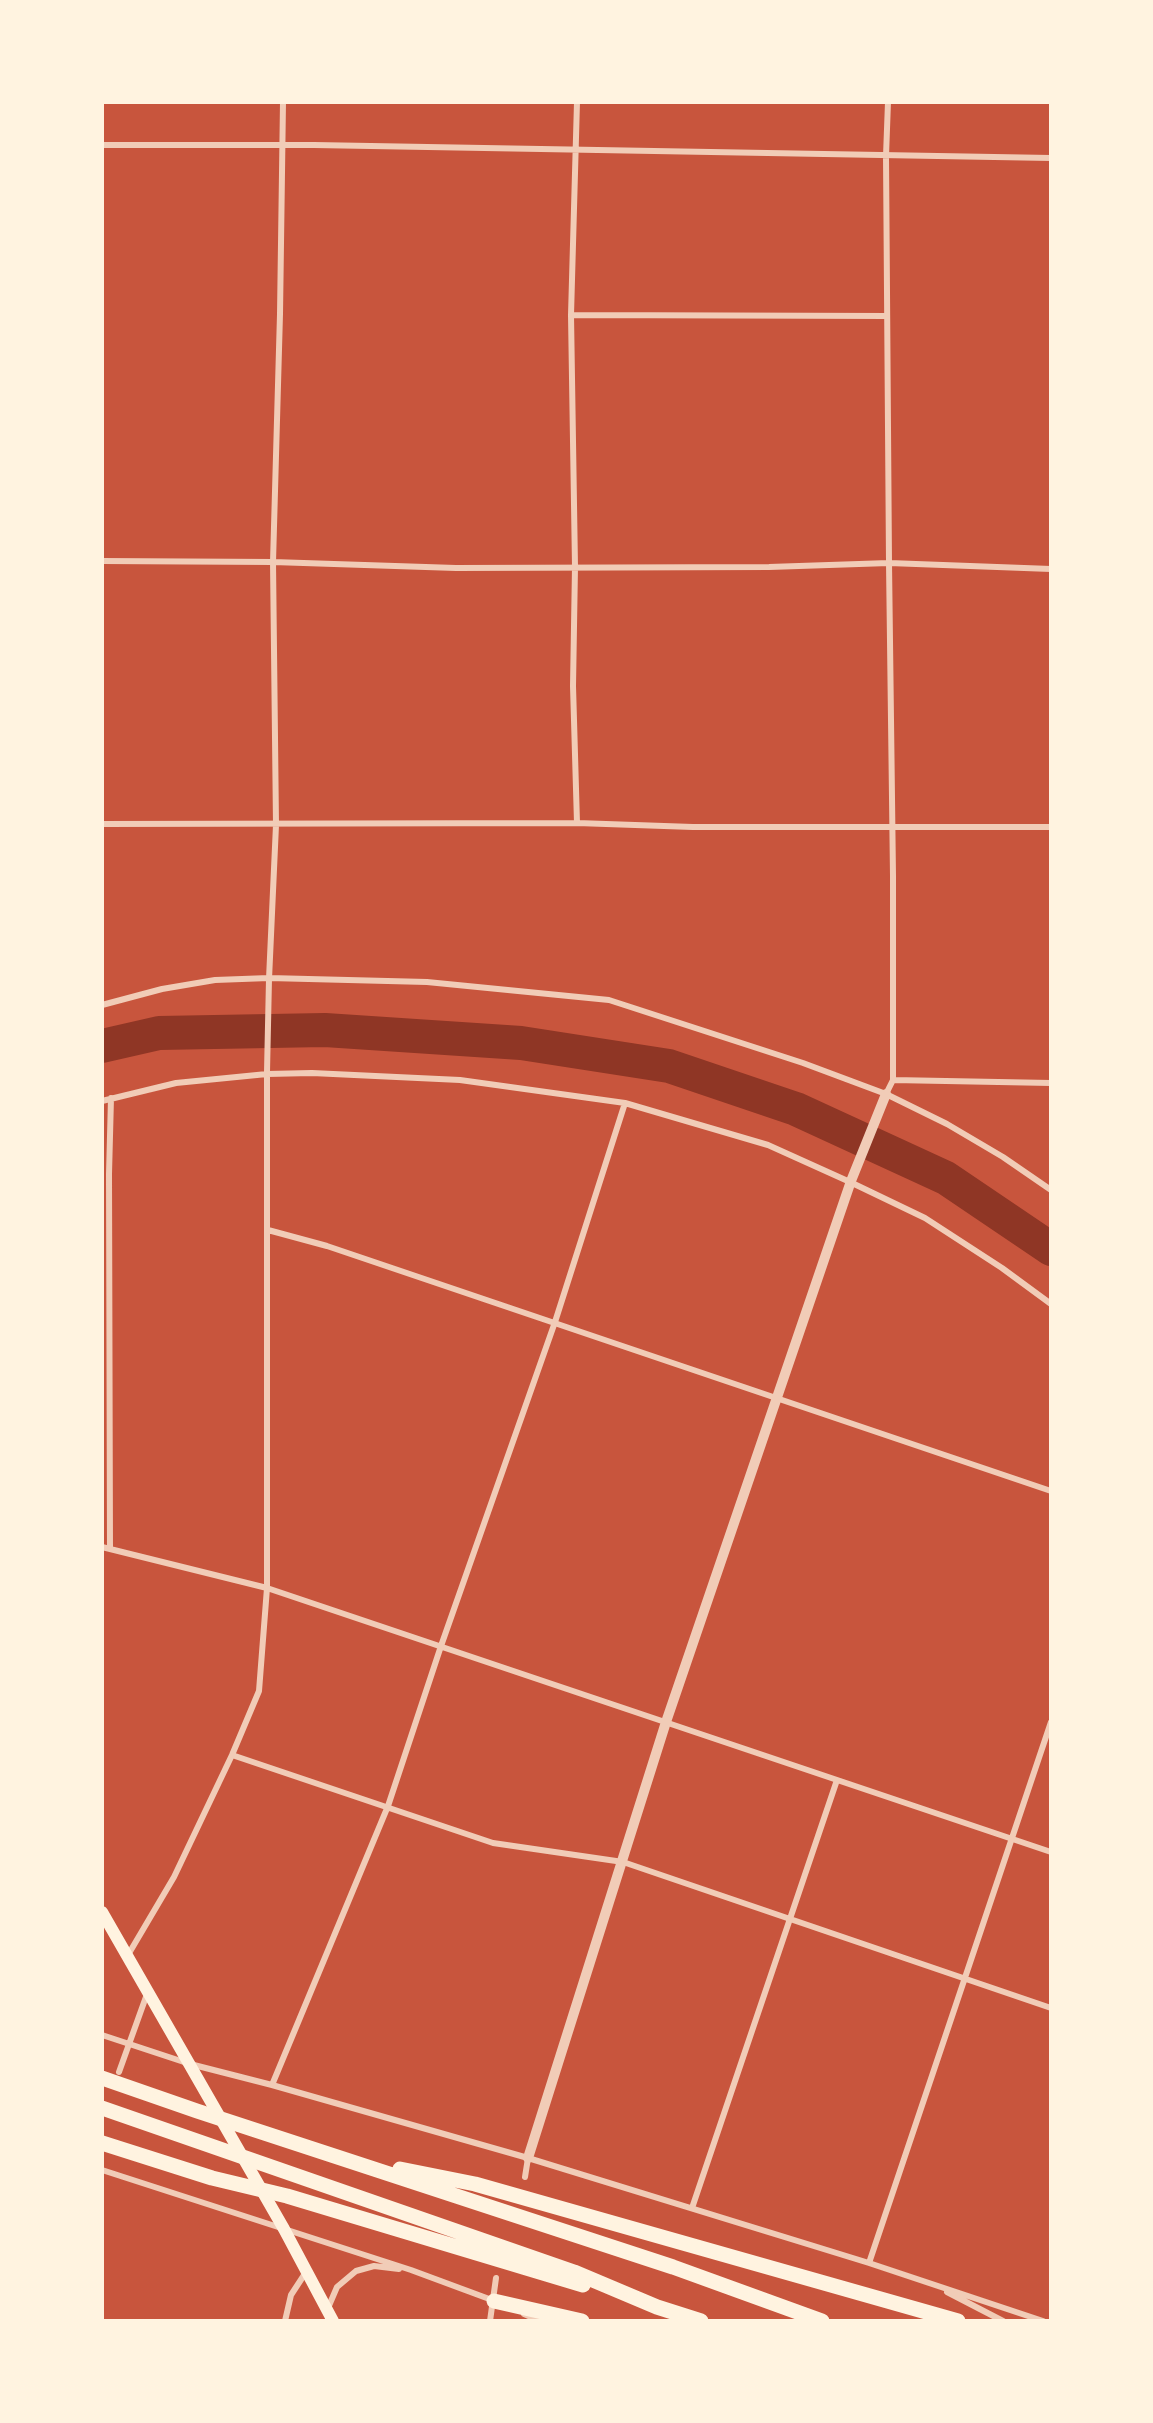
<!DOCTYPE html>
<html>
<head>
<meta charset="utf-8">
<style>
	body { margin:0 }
	#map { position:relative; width:1153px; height:2423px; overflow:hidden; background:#c8553d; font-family:Spectral,serif }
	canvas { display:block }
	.frame { position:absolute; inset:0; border:104px solid #fff3e0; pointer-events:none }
</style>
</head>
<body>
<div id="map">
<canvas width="1153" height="2423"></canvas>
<div class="frame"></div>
</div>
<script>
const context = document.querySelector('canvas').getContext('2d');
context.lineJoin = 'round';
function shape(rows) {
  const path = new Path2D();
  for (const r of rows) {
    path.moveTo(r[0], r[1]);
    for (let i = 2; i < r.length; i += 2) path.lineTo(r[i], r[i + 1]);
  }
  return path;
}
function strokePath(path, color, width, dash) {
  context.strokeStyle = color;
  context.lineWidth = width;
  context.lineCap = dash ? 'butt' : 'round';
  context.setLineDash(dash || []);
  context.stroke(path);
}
const river = shape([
	[102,1046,159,1033,325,1030,521,1043,669,1066,796,1109,946,1178,1051,1249]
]);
const minor = shape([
	[102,145,314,145,1051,158],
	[571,315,887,316],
	[102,561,273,562,456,568,769,567,889,563,1051,569],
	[577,823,693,827,1051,827],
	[102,824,577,823,573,686,575,567,571,315,577,102],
	[102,1005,162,989,215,980,269,978,427,982,609,1000,803,1063,886,1094,947,1124,1003,1157,1051,1190],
	[893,1080,1051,1083],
	[886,1094,893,1080,893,876,889,563,886,156,888,102],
	[102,1101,176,1083,267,1074,312,1073,460,1080,625,1103,768,1145,850,1182,925,1218,1002,1268,1051,1304],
	[268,1230,327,1246,1051,1491],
	[102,1547,267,1588,1051,1852],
	[110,1549,109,1174,111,1098],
	[232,1755,493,1843,623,1862,1051,2008],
	[128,1955,174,1877,232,1755,259,1691,267,1588,267,1072,269,979,276,825,273,562,280,314,283,102],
	[102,2035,190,2064,272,2085,528,2158,869,2263,1043,2321],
	[119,2072,147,1994],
	[272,2085,388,1806,441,1646,555,1322,625,1103],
	[102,2170,411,2270,492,2300],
	[525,2177,528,2158],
	[692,2208,837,1780],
	[869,2263,1051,1722],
	[947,2292,1003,2321],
	[328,2308,337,2287,356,2271,374,2266,399,2269],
	[524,2314,540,2321],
	[285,2321,291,2295,306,2272],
	[490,2321,496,2278]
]);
const tertiary = shape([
	[528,2158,666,1722,851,1181,886,1094]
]);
const secondary = shape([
	[102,1912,284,2229,333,2321]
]);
const trunk = shape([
	[102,2078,197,2111,673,2267,822,2321],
	[102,2108,574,2272,657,2307,701,2321],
	[102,2143,212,2178,287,2196,583,2285],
	[400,2169,475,2184,958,2321],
	[494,2301,582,2321]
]);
strokePath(river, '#8f3625', 34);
strokePath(minor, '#f1ccb7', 6);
strokePath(tertiary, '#f1ccb7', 10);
strokePath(secondary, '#fff3e0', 12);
strokePath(trunk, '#fff3e0', 15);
</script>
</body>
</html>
